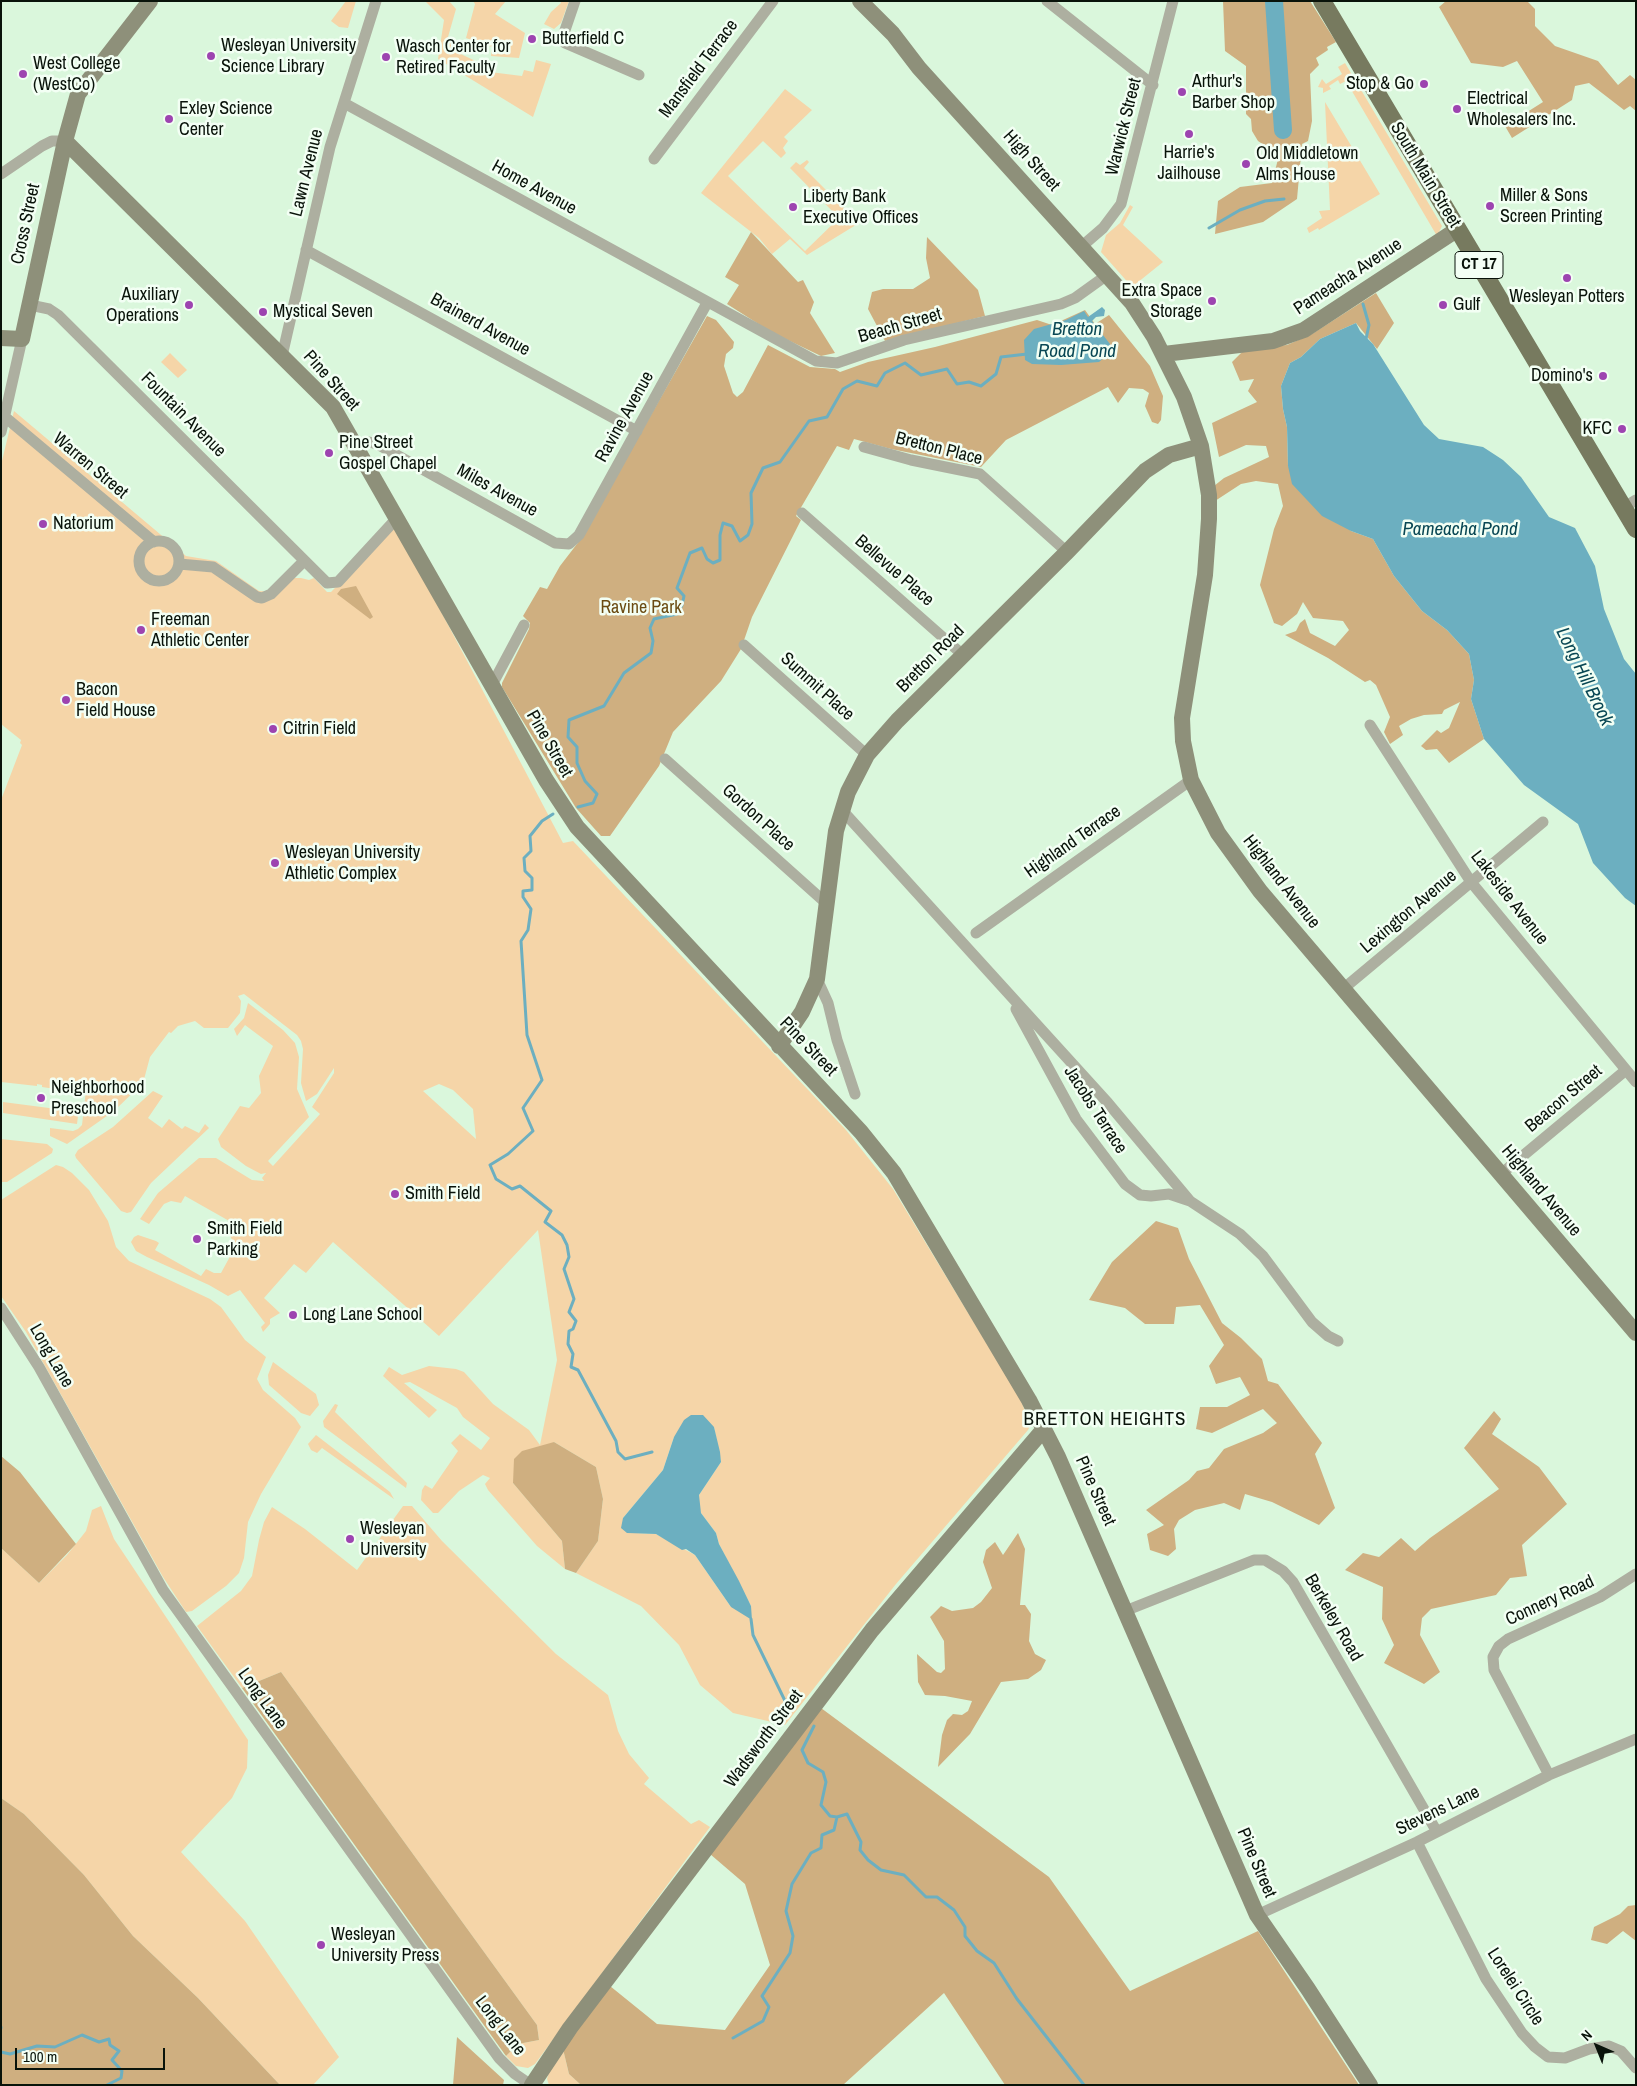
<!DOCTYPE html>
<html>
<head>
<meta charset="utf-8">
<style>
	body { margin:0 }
	#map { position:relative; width:1637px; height:2086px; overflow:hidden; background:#daf7dc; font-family:"Archivo Narrow",sans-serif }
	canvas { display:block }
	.frame { position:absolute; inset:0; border:2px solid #09130a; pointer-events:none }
	.north { position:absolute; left:1572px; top:2021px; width:50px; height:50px; -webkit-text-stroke:4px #f3fff4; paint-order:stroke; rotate:316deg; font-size:14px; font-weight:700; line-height:20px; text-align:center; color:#09130a }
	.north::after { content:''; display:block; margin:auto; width:18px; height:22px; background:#09130a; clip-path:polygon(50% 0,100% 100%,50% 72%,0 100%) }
	.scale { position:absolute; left:15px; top:2048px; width:150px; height:22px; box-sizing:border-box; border:2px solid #09130a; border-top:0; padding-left:6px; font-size:15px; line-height:18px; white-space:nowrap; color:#09130a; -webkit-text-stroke:4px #f3fff4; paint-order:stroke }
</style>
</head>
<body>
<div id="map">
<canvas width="1637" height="2086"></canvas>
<div class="frame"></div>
<div class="north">N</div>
<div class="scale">100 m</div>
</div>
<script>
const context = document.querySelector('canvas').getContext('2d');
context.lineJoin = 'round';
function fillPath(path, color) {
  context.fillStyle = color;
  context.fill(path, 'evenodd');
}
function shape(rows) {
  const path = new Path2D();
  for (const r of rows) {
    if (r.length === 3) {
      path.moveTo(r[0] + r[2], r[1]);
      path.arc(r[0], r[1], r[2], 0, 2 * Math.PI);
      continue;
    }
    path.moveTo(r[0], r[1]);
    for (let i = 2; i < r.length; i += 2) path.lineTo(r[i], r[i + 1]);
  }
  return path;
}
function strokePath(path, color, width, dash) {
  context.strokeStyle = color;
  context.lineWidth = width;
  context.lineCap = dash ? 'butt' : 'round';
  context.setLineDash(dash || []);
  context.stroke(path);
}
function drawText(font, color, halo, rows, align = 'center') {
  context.font = font + ' "Archivo Narrow",sans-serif';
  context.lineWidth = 5;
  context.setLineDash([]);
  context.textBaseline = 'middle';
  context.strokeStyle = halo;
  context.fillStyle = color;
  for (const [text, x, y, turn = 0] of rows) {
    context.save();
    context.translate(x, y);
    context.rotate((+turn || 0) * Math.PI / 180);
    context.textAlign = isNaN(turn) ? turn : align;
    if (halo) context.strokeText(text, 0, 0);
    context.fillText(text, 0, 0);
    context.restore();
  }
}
const green = shape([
	[346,1,356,1,348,28,339,27,331,21],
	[425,1,449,1,456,9,448,37,453,40,450,49,482,64,482,71,522,76,524,70,533,72,536,60,551,64,533,117,438,59,444,20],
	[473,1,506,1,495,14,525,33,519,58,491,56,492,47,466,38,475,4],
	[560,1,569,1,561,23,554,29,544,24,551,12,561,3],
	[1345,63,1442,226,1437,236,1346,81,1340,84,1338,80,1329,86,1331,89,1323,93,1323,88,1318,87,1322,79,1326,84,1342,74,1338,67],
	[785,89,812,110,784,137,788,141,783,148,786,153,781,158,763,141,728,176,805,251,839,218,790,168,796,162,800,165,807,160,809,162,804,168,855,219,860,214,864,218,864,220,807,255,790,239,772,254,759,238,701,193],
	[1325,102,1380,194,1319,230,1318,228,1309,233,1307,228,1322,218,1319,211,1330,210],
	[1130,205,1133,207,1123,225,1163,262,1132,287,1101,252,1106,235,1120,223],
	[170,353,187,370,178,378,161,362],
	[14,411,186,556,216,561,259,591,279,592,294,578,301,578,309,580,314,578,327,592,331,592,396,526,563,843,573,841,846,1130,893,1189,1021,1400,1030,1426,1028,1430,896,1584,785,1725,733,1713,700,1685,679,1645,641,1606,576,1573,598,1541,603,1499,596,1467,554,1442,513,1483,562,1541,565,1569,537,1546,488,1490,485,1484,490,1478,483,1475,459,1491,438,1513,433,1513,421,1500,422,1490,425,1485,432,1489,458,1451,451,1443,460,1434,481,1450,490,1438,463,1417,457,1408,410,1382,404,1383,437,1410,429,1418,383,1376,389,1367,402,1375,429,1366,456,1369,464,1372,493,1404,529,1430,540,1445,557,1360,538,1230,439,1336,333,1242,306,1273,294,1264,264,1298,280,1313,270,1319,270,1324,263,1332,261,1327,265,1323,240,1290,228,1296,209,1285,147,1257,136,1251,131,1242,134,1237,138,1235,156,1241,159,1243,155,1250,201,1276,206,1269,214,1273,221,1273,233,1251,234,1244,227,1229,231,1222,185,1196,181,1203,171,1201,164,1204,149,1224,140,1219,158,1193,199,1158,216,1158,252,1180,264,1181,262,1178,266,1173,261,1174,246,1166,221,1147,218,1139,240,1106,249,1108,261,1093,259,1076,273,1046,245,1025,237,1036,234,1029,244,1018,248,1003,283,1030,295,1043,299,1057,297,1089,309,1117,268,1161,273,1166,320,1114,312,1107,334,1073,334,1068,317,1094,306,1101,301,1083,303,1049,301,1041,297,1035,244,994,238,996,241,1001,240,1013,228,1028,204,1028,195,1021,178,1026,171,1033,169,1032,150,1057,143,1083,114,1111,67,1144,50,1136,50,1128,73,1131,78,1129,82,1125,86,1090,70,1085,69,1091,42,1087,42,1085,37,1084,37,1086,1,1082,1,800,22,745,20,743,21,740,1,724,1,465],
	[439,1084,453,1090,473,1109,476,1139,423,1091],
	[714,1427,721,1462,699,1495,699,1506,701,1513,716,1533,719,1544,751,1606,731,1607,695,1555,656,1534,636,1533,623,1518,663,1470,674,1437],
	[153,1091,163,1096,148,1118,162,1128,169,1119,182,1129,185,1126,199,1133,205,1124,209,1128,151,1183,131,1212,127,1213,121,1211,76,1158,75,1155,78,1150,113,1127],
	[3,1102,72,1111,73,1107,79,1108,77,1124,3,1113],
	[1,1139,47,1144,53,1149,52,1153,7,1182,2,1182],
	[56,1165,63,1167,72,1173,89,1190,108,1221,116,1247,129,1261,210,1299,221,1307,245,1340,266,1357,257,1379,263,1390,295,1418,301,1427,261,1494,248,1522,244,1558,239,1573,226,1586,192,1611,186,1612,163,1577,26,1332,1,1296,1,1200],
	[273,1362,316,1394,319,1405,310,1416,301,1413,269,1385,268,1375],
	[335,1404,338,1405,335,1412,407,1483,406,1488,324,1427,323,1421],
	[316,1435,390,1492,394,1499,322,1448,317,1453,311,1450,308,1444],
	[101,1506,114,1539,248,1740,247,1768,232,1798,181,1852,245,1921,339,2057,313,2085,280,2085,198,1998,133,1936,84,1875,24,1814,1,1798,1,1548,39,1583,67,1555,86,1531,92,1510],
	[403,1506,412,1506,442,1541,556,1654,608,1695,618,1731,629,1754,649,1778,644,1784,691,1824,699,1820,710,1827,535,2064,528,2068,516,2066,506,2056,518,2044,539,2040,537,2025,281,1672,242,1688,197,1626,241,1591,252,1576,259,1540,264,1522,272,1507,305,1529,357,1570],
	[563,2049,569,2074,581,2085,549,2085,547,2079,549,2072]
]);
const forest = shape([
	[1223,1,1310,1,1336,42,1327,47,1328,50,1316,58,1319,65,1310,74,1312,121,1308,141,1302,144,1297,199,1263,222,1215,234,1218,201,1240,187,1272,183,1279,155,1258,141,1252,131,1251,119,1246,114,1246,66,1225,51],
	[1446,1,1527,1,1535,9,1535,26,1555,46,1598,61,1618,85,1630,75,1636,80,1636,111,1630,106,1624,110,1589,83,1575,86,1572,100,1512,138,1505,126,1543,102,1517,61,1503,67,1471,63,1439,7],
	[751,232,798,282,803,280,814,302,810,313,835,353,821,356,771,332,727,304,739,285,725,277],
	[927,237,978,290,985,316,885,341,868,309,872,292,883,289,913,289,930,278,926,258],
	[1376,293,1394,323,1377,349,1356,323,1320,339,1301,357,1290,363,1281,386,1283,409,1287,427,1288,466,1351,531,1373,539,1394,576,1422,611,1447,630,1469,654,1474,680,1471,699,1484,739,1449,763,1437,749,1426,750,1421,746,1437,730,1441,733,1449,728,1460,702,1444,710,1442,714,1424,715,1411,719,1399,726,1403,735,1390,744,1384,732,1390,717,1376,685,1370,680,1365,682,1328,658,1285,635,1296,631,1300,623,1305,619,1310,633,1335,646,1349,630,1343,621,1313,618,1303,602,1297,614,1282,626,1274,623,1260,585,1274,529,1283,506,1278,484,1256,481,1241,484,1215,501,1214,486,1224,478,1269,457,1266,446,1246,445,1219,457,1212,423,1257,402,1248,391,1254,379,1240,381,1232,362,1245,349,1287,345,1312,334],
	[1085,310,1095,324,1109,315,1150,366,1163,396,1161,420,1158,424,1152,422,1145,406,1149,393,1143,389,1129,388,1118,403,1108,387,1006,440,981,467,891,449,854,439,849,450,837,446,796,516,801,520,752,617,741,649,721,681,673,732,659,766,610,836,601,836,576,808,502,687,502,683,529,629,530,623,523,616,540,587,547,589,560,566,580,540,707,316,716,320,734,342,733,348,726,354,724,366,733,393,737,397,743,392,768,345,810,367,835,369,840,372,868,362,935,347,1037,320,1052,325],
	[356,586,373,617,370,619,337,594,341,589],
	[1156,1221,1178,1228,1189,1259,1222,1323,1241,1338,1262,1359,1268,1381,1278,1384,1322,1443,1315,1454,1335,1508,1319,1525,1272,1502,1245,1494,1240,1510,1224,1503,1195,1510,1179,1520,1174,1529,1176,1549,1168,1556,1150,1550,1147,1534,1164,1525,1146,1510,1189,1480,1197,1471,1209,1468,1224,1449,1263,1433,1277,1423,1263,1409,1212,1433,1196,1429,1200,1407,1227,1407,1250,1395,1240,1377,1216,1384,1209,1366,1224,1345,1200,1305,1176,1307,1174,1324,1145,1324,1125,1308,1089,1300,1112,1262],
	[1494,1411,1501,1419,1492,1434,1539,1467,1567,1504,1522,1545,1527,1576,1510,1578,1496,1595,1431,1609,1422,1618,1420,1635,1440,1672,1424,1684,1384,1663,1394,1645,1382,1619,1383,1587,1345,1570,1363,1553,1379,1557,1401,1538,1415,1551,1430,1538,1499,1489,1464,1448],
	[554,1442,596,1467,603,1499,598,1541,576,1573,565,1569,562,1541,513,1483,514,1459,522,1451],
	[1,1456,20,1472,76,1544,39,1583,1,1548],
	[1018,1533,1025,1549,1020,1605,1025,1605,1031,1614,1029,1641,1035,1654,1046,1660,1041,1670,1028,1679,1001,1682,970,1734,938,1767,942,1735,947,1720,953,1714,962,1715,968,1711,972,1701,945,1696,925,1695,918,1682,917,1654,937,1672,941,1673,945,1669,944,1641,930,1617,941,1606,952,1611,973,1608,981,1602,992,1588,983,1562,986,1550,995,1542,1003,1555],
	[281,1672,537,2025,539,2040,518,2044,506,2056,242,1688],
	[821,1708,1049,1877,1130,1991,1258,1931,1359,2085,1005,2085,944,1993,843,2085,581,2085,569,2074,563,2049,610,1986,657,2024,725,2030,770,1965,745,1884,710,1854],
	[1,1798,24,1814,84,1875,133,1936,198,1998,280,2085,1,2085],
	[1636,1905,1636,1941,1623,1931,1607,1944,1591,1940,1594,1927,1620,1914,1628,1906],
	[457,2037,504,2080,503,2085,453,2085]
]);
const water = shape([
	[1102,307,1105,310,1104,316,1096,317,1092,321,1110,344,1107,355,1099,362,1061,365,1032,364,1025,360,1024,340,1034,329,1066,320,1084,311,1088,317],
	[1356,323,1360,331,1373,344,1424,425,1439,439,1483,447,1503,460,1521,477,1549,517,1575,528,1595,566,1604,609,1624,659,1636,674,1636,906,1625,898,1593,863,1578,824,1524,785,1484,739,1471,699,1474,680,1469,654,1447,630,1422,611,1394,576,1373,539,1351,531,1322,516,1292,484,1288,466,1287,427,1283,409,1281,386,1290,363,1301,357,1320,339],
	[691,1415,703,1415,714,1427,720,1452,721,1462,699,1495,701,1513,716,1533,719,1544,739,1581,751,1606,752,1620,731,1607,695,1555,686,1549,682,1550,656,1534,627,1533,621,1528,623,1518,663,1470,674,1437,684,1420]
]);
const stream = shape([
	[1209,228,1240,210,1265,201,1284,199],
	[1363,304,1369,325,1366,339],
	[578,807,593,803,597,794,585,781,577,763,577,747,568,737,569,720,604,706,624,673,651,653,653,641,650,628,654,619,677,614,682,605,684,596,677,588,690,553,702,548,707,559,713,563,720,560,720,535,723,523,732,526,740,541,748,535,752,524,751,493,763,468,780,462,809,421,827,417,843,389,857,381,877,386,885,373,905,363,921,375,947,369,957,384,969,382,981,386,996,374,1001,357,1027,354],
	[553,814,542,821,530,836,531,851,524,858,525,871,532,878,532,890,523,891,523,897,531,909,528,930,521,941,527,1035,542,1080,523,1108,533,1131,508,1154,490,1165,496,1179,512,1189,520,1186,551,1211,545,1222,562,1235,567,1245,569,1257,564,1269,574,1299,569,1312,576,1321,573,1329,569,1331,568,1344,573,1354,571,1367,578,1370,616,1441,618,1452,625,1459,652,1452],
	[751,1619,753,1635,788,1707],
	[814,1726,802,1750,808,1763,823,1772,826,1782,821,1805,830,1816,837,1817,847,1814,861,1842,860,1850,868,1860,881,1870,904,1875,926,1897,937,1897,954,1910,965,1927,965,1936,977,1951,994,1963,1017,1999,1084,2085],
	[1,2027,1,2028],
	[733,2038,763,2021,769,2007,762,1996,790,1953,793,1936,786,1911,792,1884,811,1853,821,1848,822,1835,834,1830,837,1817],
	[1,2052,10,2054,37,2046,55,2047,82,2035,99,2042,109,2039,110,2045,119,2051,112,2060,122,2071,121,2078,107,2085]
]);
const river = shape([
	[1274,1,1283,130]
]);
const street = shape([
	[575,1,563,36,565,43,639,75],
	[1047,1,1153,85],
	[344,103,816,361,837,363,904,340,1061,304,1075,298,1107,275],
	[654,159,773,1],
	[1,174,42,146,52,141,65,141],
	[1081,247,1103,228,1121,204,1173,1],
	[306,250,637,431],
	[30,305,49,309,58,315,327,583,338,582,397,518],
	[282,356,330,147,376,1],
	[5,417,154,542],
	[1,432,22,339],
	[356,444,369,442,377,444,555,543,569,544,579,535,707,303],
	[864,447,911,460,980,474,1067,552],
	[1623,508,1636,500],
	[802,513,963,655],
	[159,561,20],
	[179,564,213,567,257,597,262,598,271,594,304,561],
	[744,645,867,755],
	[492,685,524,625],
	[1370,725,1471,882,1636,1082],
	[665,759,827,904],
	[841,809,1108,1103,1190,1201],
	[976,933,1191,780],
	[817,979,828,1003,837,1040,855,1094],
	[1343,989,1543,822],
	[1016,1009,1076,1119,1125,1184,1140,1195,1151,1196,1169,1194,1190,1201,1240,1234,1263,1256,1312,1322,1328,1336,1338,1341],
	[1501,1174,1626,1070],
	[1,1308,39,1367,163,1590,499,2058,515,2074,531,2085],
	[1125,1611,1254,1560,1265,1560,1283,1571,1293,1582,1437,1832],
	[1549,1775,1494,1670,1493,1657,1499,1646,1508,1639,1600,1597,1636,1574],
	[1417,1842,1486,1979,1522,2033,1535,2047,1548,2057,1565,2058,1589,2049,1609,2046,1621,2051,1636,2068],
	[1257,1915,1417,1842,1549,1775,1636,1739]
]);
const secondary = shape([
	[860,1,893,34,919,68,1132,303,1154,337,1184,397,1201,446,1209,495,1209,519,1205,575,1182,718,1183,741,1191,780,1218,833,1260,891,1636,1333],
	[65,141,333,407,546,780,577,827,861,1132,894,1173,1029,1400,1058,1457,1257,1915,1308,1989,1370,2085],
	[1,338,22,339,65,141,78,94,150,1],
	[1164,354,1273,341,1304,330,1458,229],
	[779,1046,802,1012,817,979,836,831,848,792,867,755,897,721,1067,552,1145,471,1169,455,1201,446],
	[532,2085,570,2028,872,1630,1044,1429]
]);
const primary = shape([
	[1322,1,1636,529]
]);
const markers = [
	[532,39,5,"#9d44b0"],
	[211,56,5,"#9d44b0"],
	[386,57,5,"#9d44b0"],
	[23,74,5,"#9d44b0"],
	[1424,84,5,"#9d44b0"],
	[1182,92,5,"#9d44b0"],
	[1457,109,5,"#9d44b0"],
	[169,119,5,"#9d44b0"],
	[1189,134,5,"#9d44b0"],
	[1246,164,5,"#9d44b0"],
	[1490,206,5,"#9d44b0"],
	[793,207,5,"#9d44b0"],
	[1567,278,5,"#9d44b0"],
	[1212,301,5,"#9d44b0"],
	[189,305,5,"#9d44b0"],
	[1443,305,5,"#9d44b0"],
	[263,312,5,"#9d44b0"],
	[1603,376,5,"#9d44b0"],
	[1622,429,5,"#9d44b0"],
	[329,453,5,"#9d44b0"],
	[43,524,5,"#9d44b0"],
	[141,630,5,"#9d44b0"],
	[66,700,5,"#9d44b0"],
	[273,729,5,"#9d44b0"],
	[275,863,5,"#9d44b0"],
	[41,1098,5,"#9d44b0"],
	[395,1194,5,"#9d44b0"],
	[197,1239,5,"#9d44b0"],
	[293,1315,5,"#9d44b0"],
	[350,1539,5,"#9d44b0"],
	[321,1945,5,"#9d44b0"]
];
const shields = [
	[1479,265,48]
];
const shieldNames = [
	["CT 17",1479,265]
];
const poiNames = [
	["Butterfield C",542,39],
	["Wesleyan University",221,46],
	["Science Library",221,67],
	["Wasch Center for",396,47],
	["Retired Faculty",396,68],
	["West College",33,64],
	["(WestCo)",33,85],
	["Arthur's",1192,82],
	["Barber Shop",1192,103],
	["Stop & Go",1414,84,"right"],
	["Electrical",1467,99],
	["Wholesalers Inc.",1467,120],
	["Exley Science",179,109],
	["Center",179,130],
	["Harrie's",1189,153,"center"],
	["Jailhouse",1189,174,"center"],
	["Old Middletown",1256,154],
	["Alms House",1256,175],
	["Miller & Sons",1500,196],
	["Screen Printing",1500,217],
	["Liberty Bank",803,197],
	["Executive Offices",803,218],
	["Extra Space",1202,291,"right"],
	["Storage",1202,312,"right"],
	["Auxiliary",179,295,"right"],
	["Operations",179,316,"right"],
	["Wesleyan Potters",1567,297,"center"],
	["Gulf",1453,305],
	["Mystical Seven",273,312],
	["Domino's",1593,376,"right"],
	["KFC",1612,429,"right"],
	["Pine Street",339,443],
	["Gospel Chapel",339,464],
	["Natorium",53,524],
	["Freeman",151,620],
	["Athletic Center",151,641],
	["Bacon",76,690],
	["Field House",76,711],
	["Citrin Field",283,729],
	["Wesleyan University",285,853],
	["Athletic Complex",285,874],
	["Neighborhood",51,1088],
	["Preschool",51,1109],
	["Smith Field",405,1194],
	["Smith Field",207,1229],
	["Parking",207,1250],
	["Long Lane School",303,1315],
	["Wesleyan",360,1529],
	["University",360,1550],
	["Wesleyan",331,1935],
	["University Press",331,1956]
];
const streetNames = [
	["Mansfield Terrace",699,69,-53],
	["Warwick Street",1124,127,-76],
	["High Street",1031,161,48],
	["Lawn Avenue",307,173,-76],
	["South Main Street",1425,175,59],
	["Home Avenue",534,188,29],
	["Cross Street",26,224,-78],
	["Pameacha Avenue",1348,277,-33],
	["Brainerd Avenue",480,325,29],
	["Beach Street",900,326,-16],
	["Pine Street",331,381,48],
	["Fountain Avenue",183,415,45],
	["Ravine Avenue",625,417,-61],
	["Bretton Place",939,449,14],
	["Warren Street",90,466,40],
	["Miles Avenue",497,491,29],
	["Bellevue Place",894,571,41],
	["Bretton Road",931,659,-45],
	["Summit Place",817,687,42],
	["Pine Street",549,744,60],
	["Gordon Place",758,818,42],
	["Highland Terrace",1073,842,-35],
	["Highland Avenue",1281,882,52],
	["Lakeside Avenue",1509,898,52],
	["Lexington Avenue",1409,912,-40],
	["Pine Street",808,1047,46],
	["Beacon Street",1564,1099,-40],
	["Jacobs Terrace",1095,1110,57],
	["Highland Avenue",1541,1191,50],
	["Long Lane",51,1356,60],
	["Pine Street",1095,1491,66],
	["Connery Road",1550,1601,-25],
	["Berkeley Road",1333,1618,60],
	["Long Lane",262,1699,54],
	["Wadsworth Street",764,1739,-53],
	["Stevens Lane",1438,1811,-26],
	["Pine Street",1256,1863,67],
	["Lorelei Circle",1515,1987,57],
	["Long Lane",500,2026,52]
];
const parkNames = [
	["Ravine Park",641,608]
];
const waterNames = [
	["Bretton",1077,330],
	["Road Pond",1077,352],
	["Pameacha Pond",1460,530],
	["Long Hill Brook",1584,677,64]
];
const neighbourhoodNames = [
	["BRETTON HEIGHTS",1105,1420]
];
fillPath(green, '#f5d5a8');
fillPath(forest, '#cfaf80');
fillPath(water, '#6cafc0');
strokePath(stream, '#6cafc0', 3);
strokePath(river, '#6cafc0', 18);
strokePath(street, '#adafa0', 11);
strokePath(secondary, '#8e907a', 16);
strokePath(primary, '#777a5f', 18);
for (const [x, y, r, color] of markers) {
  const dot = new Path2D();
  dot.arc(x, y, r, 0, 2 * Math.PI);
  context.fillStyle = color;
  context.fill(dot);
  strokePath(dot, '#f3fff4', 2);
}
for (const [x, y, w] of shields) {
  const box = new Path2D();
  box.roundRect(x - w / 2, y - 13.5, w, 27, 4);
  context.fillStyle = '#f3fff4';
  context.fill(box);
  strokePath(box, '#09130a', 1);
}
drawText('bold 16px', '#09130a', null, shieldNames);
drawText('18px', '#09130a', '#f3fff4', poiNames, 'left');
drawText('18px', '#09130a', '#f3fff4', streetNames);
drawText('18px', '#6b4b12', '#f3fff4', parkNames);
drawText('italic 19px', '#094754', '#f3fff4', waterNames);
context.letterSpacing = '1px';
drawText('19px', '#09130a', '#f3fff4', neighbourhoodNames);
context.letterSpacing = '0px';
</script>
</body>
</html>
